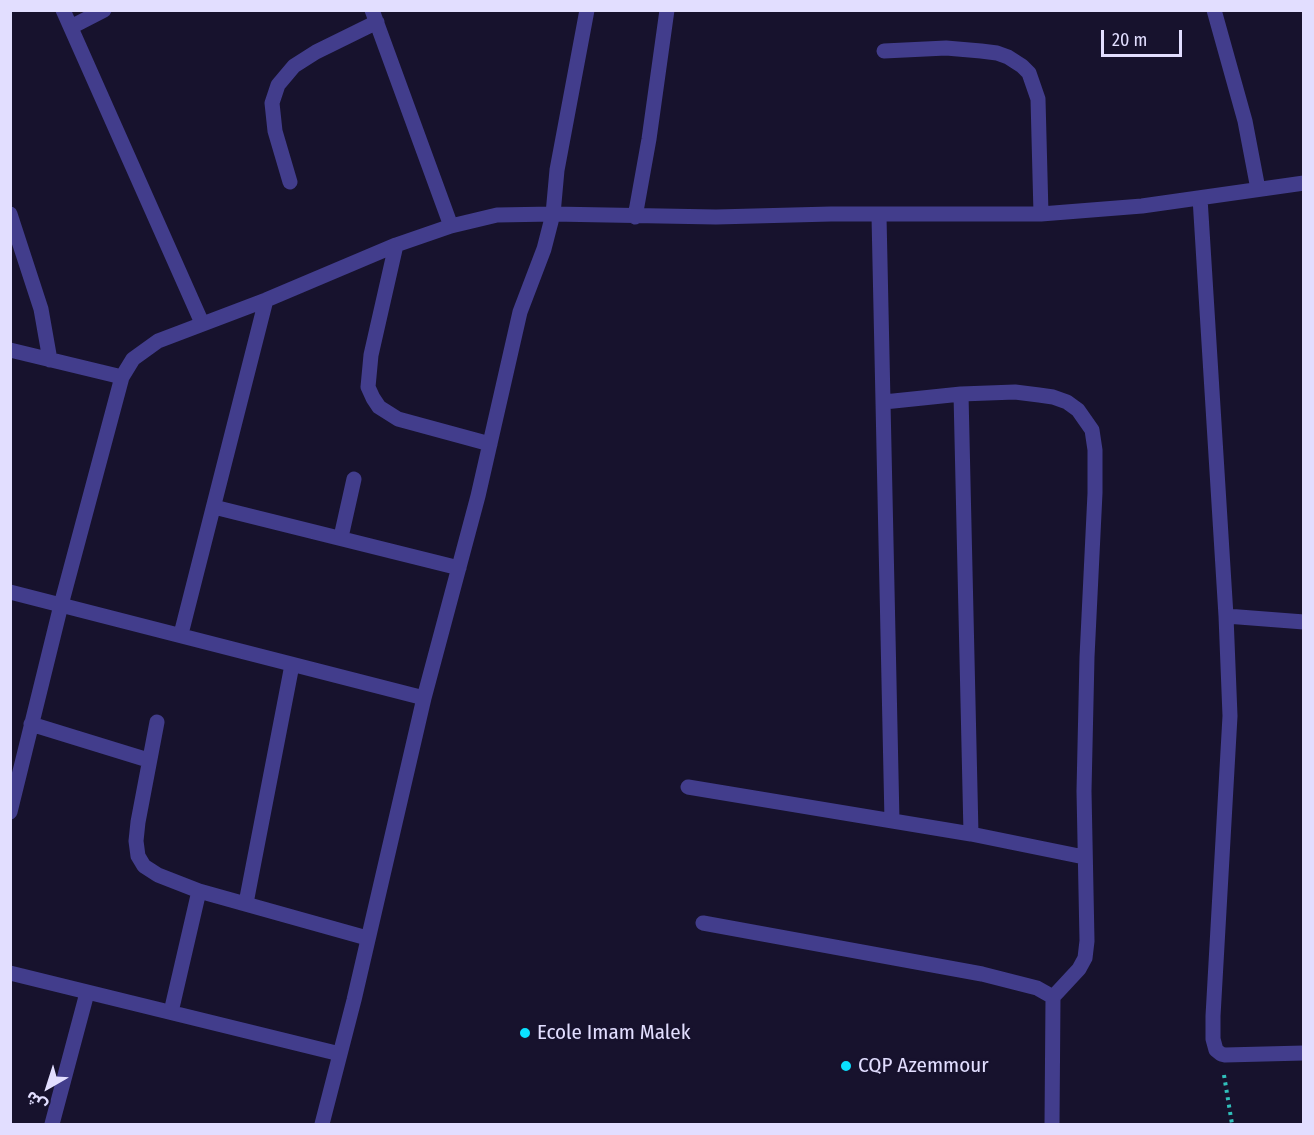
<!DOCTYPE html>
<html>
<head>
<meta charset="utf-8">
<style>
	body { margin:0 }
	#map { position:relative; width:1314px; height:1135px; overflow:hidden; background:#17122d; font-family:"Fira Sans Condensed","Noto Sans Arabic",sans-serif }
	canvas { display:block }
	.frame { position:absolute; inset:0; border:12px solid #e2deff; pointer-events:none }
	.north { position:absolute; left:18px; top:1057px; width:60px; height:60px; -webkit-text-stroke:4px #17122d; paint-order:stroke; rotate:219deg; font-size:16px; font-weight:700; line-height:24px; text-align:center; color:#e2deff }
	.north::after { content:''; display:block; margin:auto; width:21px; height:27px; background:#e2deff; clip-path:polygon(50% 0,100% 100%,50% 72%,0 100%) }
	.scale { position:absolute; left:1101px; top:30px; width:81px; height:27px; box-sizing:border-box; border:3px solid #e2deff; border-top:0; padding-left:8px; font-size:18px; line-height:21px; white-space:nowrap; color:#e2deff; -webkit-text-stroke:4px #17122d; paint-order:stroke }
</style>
</head>
<body>
<div id="map">
<canvas width="1314" height="1135"></canvas>
<div class="frame"></div>
<div class="north">ش</div>
<div class="scale">20 m</div>
</div>
<script>
const context = document.querySelector('canvas').getContext('2d');
context.lineJoin = 'round';
function shape(rows) {
  const path = new Path2D();
  for (const r of rows) {
    path.moveTo(r[0], r[1]);
    for (let i = 2; i < r.length; i += 2) path.lineTo(r[i], r[i + 1]);
  }
  return path;
}
function strokePath(path, color, width, dash) {
  context.strokeStyle = color;
  context.lineWidth = width;
  context.lineCap = dash ? 'butt' : 'round';
  context.setLineDash(dash || []);
  context.stroke(path);
}
function drawText(font, color, halo, rows, align = 'center') {
  context.font = font + ' "Fira Sans Condensed",sans-serif';
  context.lineWidth = 4.5;
  context.setLineDash([]);
  context.textBaseline = 'middle';
  context.strokeStyle = halo;
  context.fillStyle = color;
  for (const [text, x, y, turn = 0] of rows) {
    context.save();
    context.translate(x, y);
    context.rotate((+turn || 0) * Math.PI / 180);
    context.textAlign = isNaN(turn) ? turn : align;
    if (halo) context.strokeText(text, 0, 0);
    context.fillText(text, 0, 0);
    context.restore();
  }
}
const path = shape([
	[1224,1075,1232,1124]
]);
const minor = shape([
	[63,10,202,323],
	[372,10,451,226],
	[1214,10,1245,121,1258,189],
	[71,27,104,10],
	[884,51,946,48,981,51,997,53,1008,57,1022,66,1029,73,1038,99,1041,214],
	[290,182,275,131,272,103,278,85,294,66,316,52,377,22],
	[1200,198,1226,616,1230,716,1213,1016,1213,1039,1216,1050,1221,1054,1225,1055,1304,1053],
	[10,214,41,309,50,360],
	[879,216,892,821],
	[635,217,649,139,667,10],
	[396,245,371,355,368,387,373,398,379,407,398,419,490,444],
	[10,350,122,377],
	[961,394,971,834],
	[884,402,961,394,1015,392,1039,395,1053,397,1067,402,1078,410,1092,430,1095,450,1095,493,1087,657,1084,791,1087,941,1085,958,1079,969,1053,997,1052,1124],
	[214,507,459,568],
	[341,537,354,479],
	[10,592,424,698],
	[1226,616,1304,622],
	[181,634,266,300],
	[157,722,138,822,136,841,138,856,144,866,158,875,199,891,171,1012],
	[31,724,148,760],
	[688,787,971,834,1084,857],
	[10,812,61,605,122,377,133,359,158,341,266,300,396,245,451,226,497,215,553,214,716,217,831,214,1041,214,1142,206,1304,183],
	[199,891,367,938],
	[246,903,292,665],
	[703,923,982,974,1037,988,1053,997],
	[10,973,340,1054],
	[52,1124,87,993],
	[322,1124,354,1000,424,698,478,496,520,312,544,249,553,214,557,170,587,10]
]);
const markers = [
	[525,1033,6,"#0ae1ff"],
	[846,1066,6,"#0ae1ff"]
];
const poiNames = [
	["Ecole Imam Malek",537,1033],
	["CQP Azemmour",858,1066]
];
strokePath(path, '#31c0bb', 4, [3, 4.5]);
strokePath(minor, '#423d8c', 15);
for (const [x, y, r, color] of markers) {
  const dot = new Path2D();
  dot.arc(x, y, r, 0, 2 * Math.PI);
  context.fillStyle = color;
  context.fill(dot);
  strokePath(dot, '#17122d', 2);
}
drawText('21px', '#e2deff', '#17122d', poiNames, 'left');
</script>
</body>
</html>
